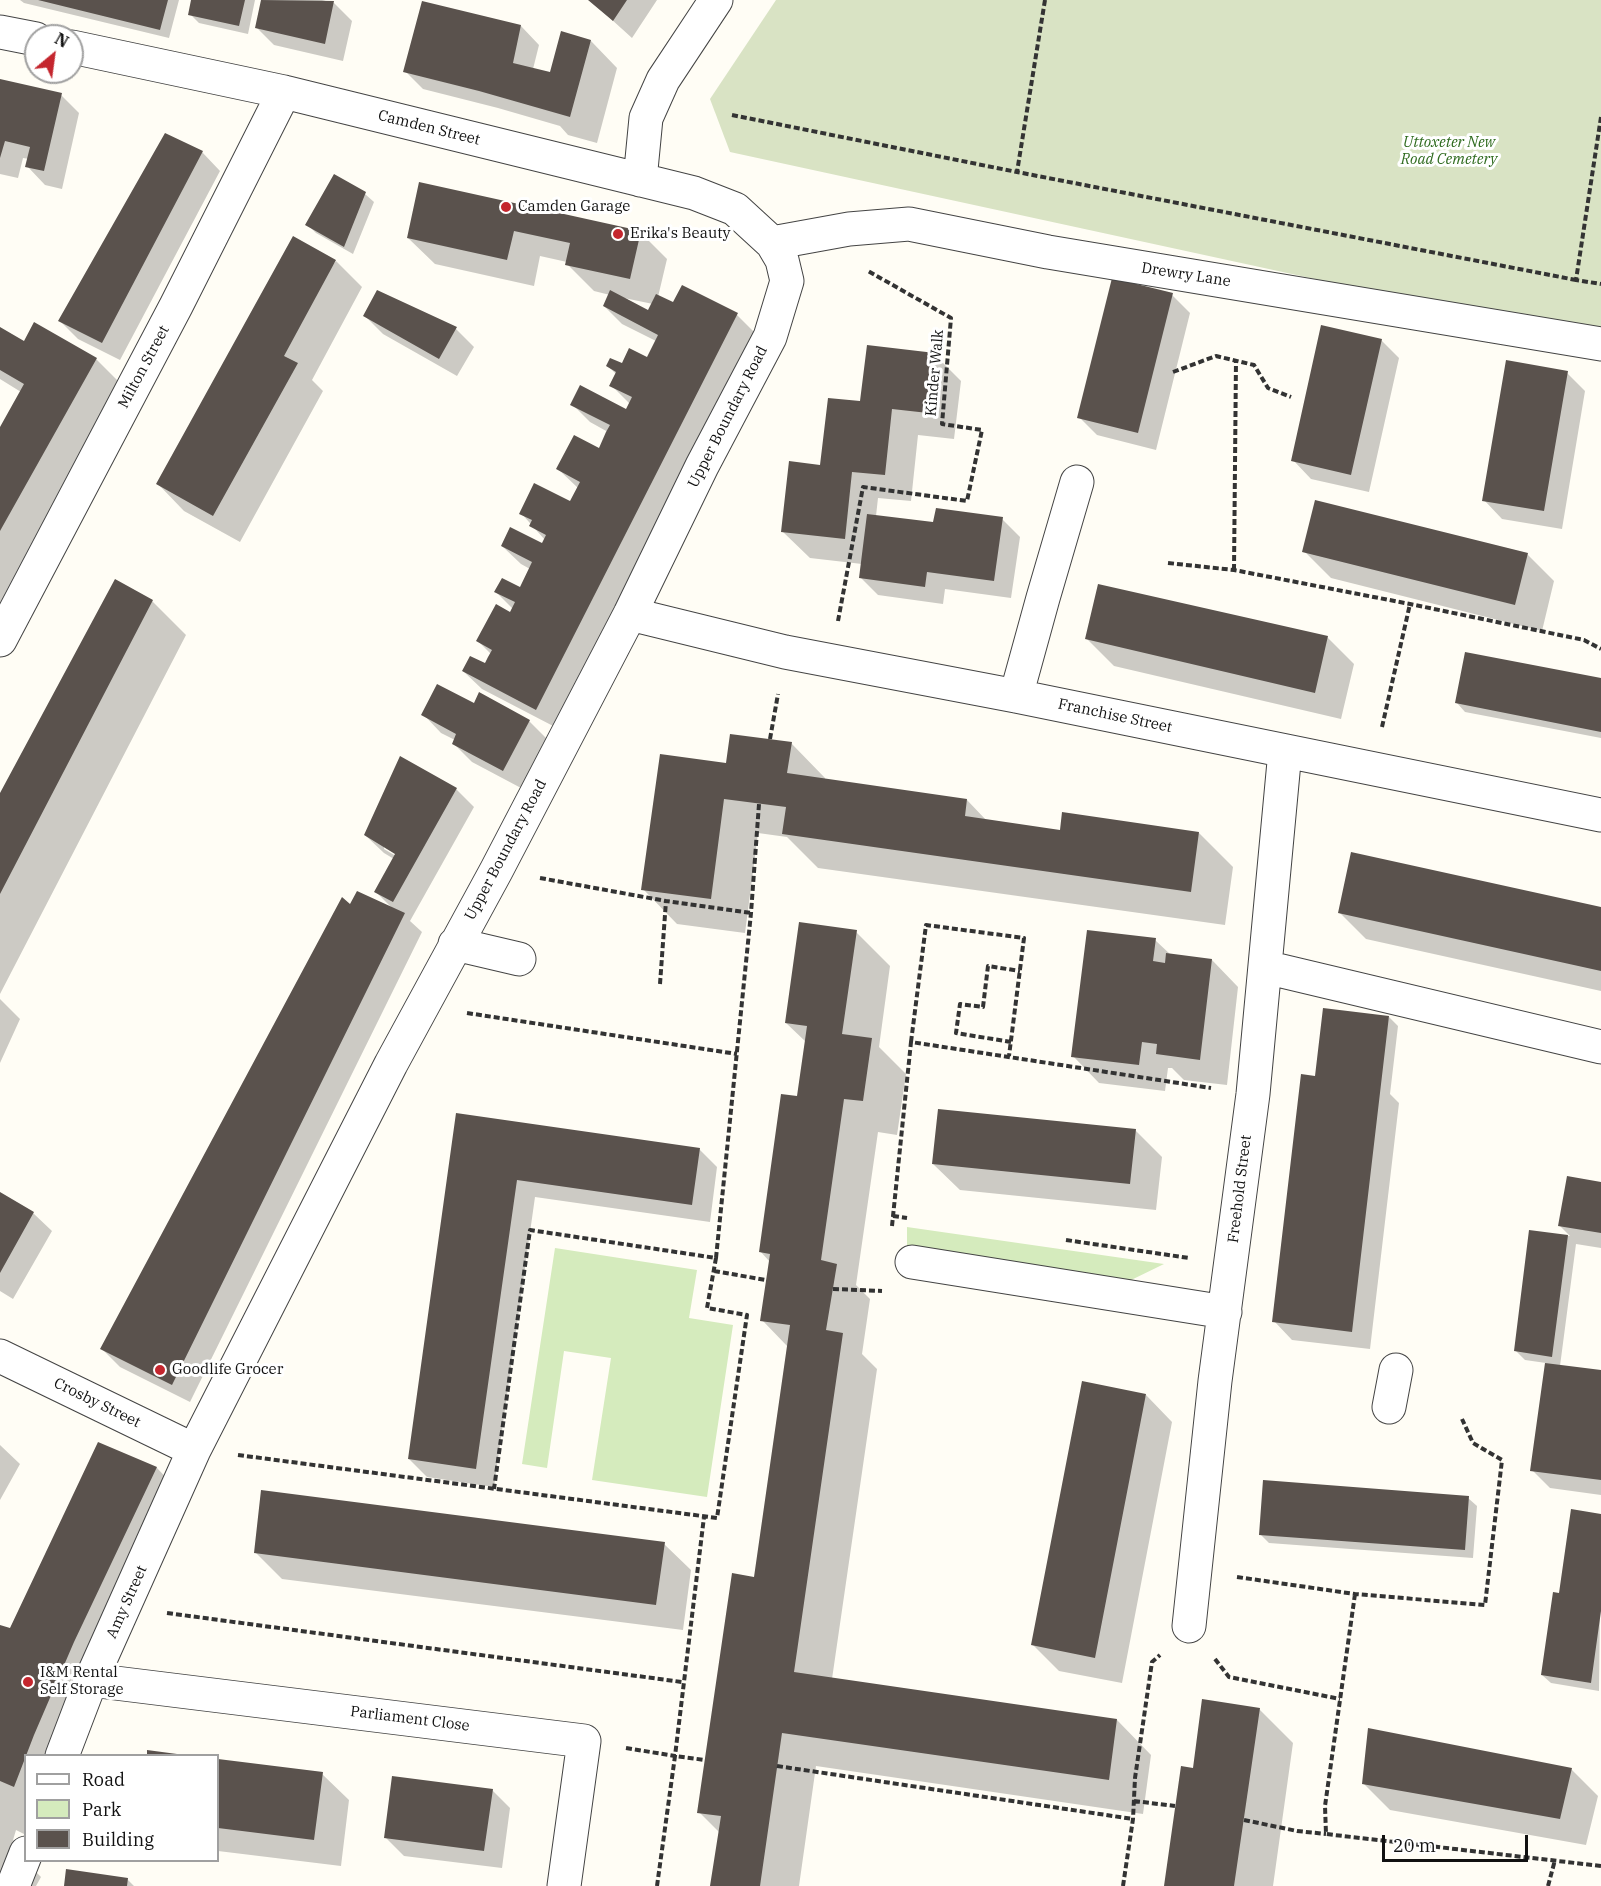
<!DOCTYPE html>
<html>
<head>
<meta charset="utf-8">
<style>
	body { margin:0 }
	#map { position:relative; width:1601px; height:1886px; overflow:hidden; background:#fffdf5; font-family:"IBM Plex Serif",serif }
	canvas { display:block }
	.legend { position:absolute; left:24px; top:1754px; width:195px; height:108px; box-sizing:border-box; background:#fff; border:2px solid #a0a0a0; margin:0; padding:8px 10px; list-style:none; font-size:18px; color:#111 }
	.legend li { display:flex; align-items:center; gap:12px; height:30px }
	.legend b { width:30px; border:2px solid #a0a0a0 }
	.north { position:absolute; left:24px; top:24px; width:60px; height:60px; box-sizing:border-box; background:#fff; border:2px solid #a0a0a0; border-radius:50%; rotate:29deg; font-size:16px; font-weight:700; line-height:24px; text-align:center; color:#111 }
	.north::after { content:''; display:block; margin:auto; width:21px; height:27px; background:#c4262e; clip-path:polygon(50% 0,100% 100%,50% 72%,0 100%) }
	.scale { position:absolute; left:1382px; top:1835px; width:146px; height:27px; box-sizing:border-box; border:3px solid #111; border-top:0; padding-left:8px; font-size:18px; line-height:21px; white-space:nowrap; color:#111; -webkit-text-stroke:4px #fff; paint-order:stroke }
</style>
</head>
<body>
<div id="map">
<canvas width="1601" height="1886"></canvas>
<ul class="legend">
<li><b style="height:8px;background:#fff"></b>Road</li>
<li><b style="height:16px;background:#d5ebbd"></b>Park</li>
<li><b style="height:16px;background:#5a524d"></b>Building</li>
</ul>
<div class="north">N</div>
<div class="scale">20 m</div>
</div>
<script>
const context = document.querySelector('canvas').getContext('2d');
context.lineJoin = 'round';
function fillPath(path, color) {
  context.fillStyle = color;
  context.fill(path, 'evenodd');
}
function shape(rows) {
  const path = new Path2D();
  for (const r of rows) {
    path.moveTo(r[0], r[1]);
    for (let i = 2; i < r.length; i += 2) path.lineTo(r[i], r[i + 1]);
  }
  return path;
}
function strokePath(path, color, width, dash) {
  context.strokeStyle = color;
  context.lineWidth = width;
  context.lineCap = dash ? 'butt' : 'round';
  context.setLineDash(dash || []);
  context.stroke(path);
}
function drawText(font, color, halo, rows, align = 'center') {
  context.font = font + ' "IBM Plex Serif",serif';
  context.lineWidth = 6;
  context.setLineDash([]);
  context.textBaseline = 'middle';
  context.strokeStyle = halo;
  context.fillStyle = color;
  for (const [text, x, y, turn = 0] of rows) {
    context.save();
    context.translate(x, y);
    context.rotate((+turn || 0) * Math.PI / 180);
    context.textAlign = isNaN(turn) ? turn : align;
    if (halo) context.strokeText(text, 0, 0);
    context.fillText(text, 0, 0);
    context.restore();
  }
}
const green = shape([
	[907,1227,1164,1264,1125,1283,907,1250],
	[555,1248,697,1270,689,1318,733,1325,707,1497,592,1480,611,1358,564,1351,547,1468,522,1464]
]);
const cemetery = shape([
	[776,0,1601,0,1601,334,1453,309,730,152,710,99]
]);
const shadow = shape([
	[20,0,179,0,169,38,24,3],
	[193,0,255,0,248,34,199,23,190,14],
	[262,0,322,0,334,3,352,21,343,61,274,45,256,27],
	[590,0,657,0,632,38],
	[521,26,539,45,533,69,549,73,591,41,617,68,597,143,568,135,560,126,498,108,423,89,405,71],
	[0,80,61,95,79,113,62,189,45,185,27,166,29,159,23,158,18,178,0,174],
	[202,152,220,171,120,360,78,339,60,321],
	[420,184,640,232,667,259,658,297,674,304,683,287,737,315,755,333,555,727,482,689,463,671,485,665,491,654,478,641,510,614,513,609,496,592,520,589,530,569,521,564,502,546,543,545,545,540,521,513,570,503,578,488,558,469,599,450,608,432,590,422,572,404,627,411,630,404,611,385,617,375,608,366,647,359,656,341,622,324,604,306,610,295,594,291,567,264,567,262,540,256,534,286,435,264,408,238],
	[624,298,653,304,649,312],
	[365,194,374,202,353,254,316,233,307,224],
	[336,261,362,287,312,380,323,391,240,542,184,511,158,484],
	[378,292,456,329,474,347,457,376,383,334,365,316],
	[1172,295,1190,313,1156,450,1097,435,1079,417],
	[35,324,96,359,123,386,0,604,0,430,21,392,0,379,0,329,25,343],
	[1381,340,1399,358,1369,492,1311,479,1293,460],
	[934,354,961,381,954,439,918,435,911,501,878,498,876,516,934,524,1002,519,1020,537,1011,598,945,589,943,604,878,595,860,577,862,564,810,558,783,532,862,403],
	[1567,373,1585,391,1562,529,1502,519,1484,500],
	[1304,551,1527,554,1554,581,1542,631,1331,578],
	[152,601,186,635,0,994,0,796],
	[1327,637,1354,664,1341,719,1114,666,1087,639],
	[1601,680,1601,738,1465,712,1457,703],
	[474,705,529,721,547,739,521,788,472,762,454,744,455,740,441,733,423,714],
	[791,743,825,778,825,780,967,800,987,821,1061,831,1199,833,1233,867,1225,925,818,868,787,837,758,833,745,933,677,924,643,889,727,765],
	[456,789,474,807,410,921,422,932,190,1402,120,1367,102,1349,392,908,376,892,394,859,384,853,365,835],
	[384,845,402,856,401,859,384,849],
	[1601,908,1601,991,1366,939,1339,912],
	[856,932,890,966,879,1047,906,1074,897,1135,878,1132,856,1285,870,1299,862,1354,877,1369,832,1679,1117,1720,1151,1755,1143,1814,816,1766,799,1886,711,1886,720,1833,699,1812,755,1579,788,1347,762,1320,770,1262,760,1251,798,1097,806,1042,786,1023],
	[1155,940,1171,955,1212,960,1238,987,1227,1085,1184,1080,1172,1068,1168,1068,1165,1091,1099,1083,1073,1056],
	[0,999,20,1019,0,1063],
	[1389,1017,1398,1026,1390,1094,1399,1103,1370,1349,1292,1340,1274,1321],
	[457,1115,699,1149,717,1167,710,1222,535,1197,494,1487,427,1477,409,1459],
	[1135,1130,1162,1157,1156,1210,960,1190,933,1164],
	[1601,1183,1601,1248,1576,1244,1560,1366,1601,1372,1601,1495,1550,1488,1532,1470,1546,1363,1525,1360,1516,1351,1531,1232,1570,1236,1560,1226],
	[0,1194,33,1213,52,1231,13,1299,0,1291],
	[1146,1395,1172,1422,1122,1683,1059,1671,1033,1645],
	[98,1444,157,1468,175,1487,53,1756,26,1756,26,1829,24,1834,16,1830,11,1847,41,1877,36,1886,0,1886,0,1627,10,1629],
	[0,1445,20,1464,0,1500],
	[1468,1498,1477,1506,1473,1558,1269,1543,1260,1534],
	[1601,1515,1599,1691,1551,1683,1542,1675,1561,1594],
	[664,1544,691,1570,683,1630,282,1579,255,1552],
	[1259,1709,1293,1743,1273,1886,1165,1886,1194,1770],
	[218,1761,322,1774,349,1800,341,1866,218,1851],
	[1571,1769,1598,1796,1586,1845,1390,1810,1364,1784],
	[492,1790,510,1808,502,1868,404,1856,386,1838],
	[127,1879,134,1886,65,1886]
]);
const building = shape([
	[38,0,168,0,160,30],
	[191,0,245,0,239,26,188,15],
	[261,0,334,1,325,44,255,28],
	[588,0,627,0,613,21],
	[422,1,521,25,513,63,550,72,561,31,591,40,570,117,479,91,403,72],
	[0,79,62,93,44,171,25,167,30,147,5,141,0,158],
	[165,133,203,151,102,343,58,321],
	[334,174,366,192,344,247,305,225],
	[419,182,641,231,630,279,565,265,570,243,514,231,507,260,407,238],
	[293,236,336,260,284,356,298,363,213,516,156,484],
	[1112,278,1173,293,1138,433,1077,418],
	[682,285,738,313,536,710,462,671,470,656,485,663,488,657,492,650,476,641,496,604,510,612,515,602,494,592,502,578,520,587,532,562,501,546,510,527,542,543,546,535,529,526,532,520,519,514,534,483,570,501,580,482,556,469,574,435,599,448,606,432,610,425,570,405,580,385,626,409,632,397,609,386,616,372,606,366,610,358,622,363,629,348,647,357,658,335,603,306,610,290,648,310,656,294,673,302],
	[377,290,457,327,439,359,363,316],
	[34,322,97,358,0,531,0,427,24,384,0,370,0,327,24,341],
	[1321,325,1382,339,1351,475,1291,461],
	[867,345,935,353,928,413,892,409,885,475,852,472,845,539,781,532,789,461,820,465,828,398,860,401],
	[1506,360,1568,371,1544,511,1482,501],
	[1315,500,1528,553,1515,605,1302,552],
	[936,508,1003,517,994,581,927,572,925,587,859,578,867,514,933,522],
	[115,579,153,600,0,894,0,793],
	[1098,584,1328,636,1315,693,1085,639],
	[1465,652,1601,678,1601,732,1455,703],
	[437,684,474,703,479,692,530,720,503,771,452,744,456,734,421,715],
	[730,734,792,742,787,773,967,799,965,816,1060,830,1062,812,1199,832,1191,892,782,834,786,807,724,799,711,899,641,890,660,754,726,763],
	[400,756,457,788,393,902,374,892,395,854,364,835],
	[1351,852,1601,907,1601,971,1338,913],
	[357,891,405,913,172,1385,100,1349,342,897,350,904],
	[799,922,857,930,842,1034,872,1038,863,1101,844,1099,821,1260,837,1264,826,1330,843,1333,794,1672,1117,1719,1109,1780,782,1733,760,1886,710,1886,721,1816,697,1813,732,1573,754,1577,790,1325,760,1321,770,1254,759,1252,781,1094,797,1096,807,1026,785,1023],
	[1087,930,1156,938,1153,961,1165,963,1166,953,1212,959,1200,1060,1156,1054,1157,1044,1142,1042,1139,1065,1071,1057],
	[1323,1008,1389,1016,1352,1332,1272,1322,1301,1074,1315,1076],
	[938,1109,1136,1129,1130,1184,932,1164],
	[456,1113,700,1148,692,1205,517,1180,476,1469,408,1459],
	[1567,1176,1601,1182,1601,1233,1558,1226],
	[0,1192,34,1212,0,1273],
	[1529,1230,1568,1235,1552,1357,1514,1351],
	[1545,1363,1601,1370,1601,1480,1530,1471],
	[1082,1381,1146,1394,1095,1658,1031,1645],
	[98,1442,157,1467,74,1642,34,1735,14,1787,0,1781,0,1625,10,1628],
	[1263,1480,1469,1496,1465,1550,1259,1535],
	[261,1490,665,1542,656,1605,254,1553],
	[1571,1509,1601,1514,1601,1611,1591,1683,1541,1675,1553,1592,1559,1593],
	[1202,1699,1260,1708,1234,1886,1164,1886,1181,1766,1193,1768],
	[1368,1728,1572,1768,1560,1819,1362,1784],
	[147,1750,177,1754,177,1755,147,1755],
	[218,1759,323,1772,314,1840,218,1828],
	[392,1776,493,1789,484,1851,384,1838],
	[66,1869,128,1878,127,1886,64,1886]
]);
const path = shape([
	[1045,0,1017,172,1576,280],
	[732,115,1017,172],
	[1601,117,1576,280,1601,284],
	[1173,372,1216,356,1254,365,1268,388,1291,397],
	[1168,563,1234,570,1410,604,1584,640,1601,649],
	[1234,570,1236,360],
	[838,621,863,487,967,501,982,430,942,424,951,318,868,271],
	[1382,727,1410,604],
	[770,739,778,694],
	[540,878,666,901],
	[660,984,666,901,751,913],
	[467,1013,737,1054],
	[911,1042,926,925,1024,938,1009,1056],
	[1011,1042,956,1033,960,1004,983,1007,988,966,1020,971],
	[893,1216,907,1218],
	[892,1226,911,1042,1211,1088],
	[1066,1240,1189,1258],
	[716,1258,751,913,759,804],
	[714,1271,766,1280],
	[833,1289,882,1291],
	[238,1455,717,1518,747,1315,707,1308,716,1258,530,1230,494,1489],
	[1237,1577,1355,1594,1485,1605,1502,1460,1473,1443,1462,1419],
	[1355,1594,1325,1806,1326,1834,1601,1866],
	[167,1613,682,1682],
	[1215,1659,1229,1677,1340,1699],
	[626,1748,675,1756,704,1517],
	[777,1766,1133,1819],
	[1134,1801,1175,1806],
	[1244,1820,1297,1831,1326,1834],
	[657,1886,675,1756,705,1760],
	[1123,1886,1133,1819,1135,1778,1152,1662,1160,1655],
	[1548,1886,1555,1860]
]);
const minor = shape([
	[0,32,36,39],
	[640,180,646,118,663,80,716,0],
	[772,243,849,229,909,224,1048,252,1601,344],
	[630,614,785,652,1016,696,1601,815],
	[0,640,176,306,284,92],
	[1016,696,1043,598,1077,482],
	[455,944,519,959],
	[1265,967,1601,1047],
	[912,1262,1225,1312],
	[0,1356,194,1450],
	[1389,1407,1396,1370],
	[1189,1626,1215,1381,1253,1094,1285,751],
	[91,1680,584,1741,564,1886],
	[62,1756,91,1680,194,1450,391,1064,496,871,630,614,702,466,770,337,787,281,782,260,772,243,735,209,694,193,284,92,72,47],
	[13,1886,26,1853]
]);
const markers = [
	[506,207,6,"#c4262e"],
	[618,234,6,"#c4262e"],
	[160,1370,6,"#c4262e"],
	[28,1682,6,"#c4262e"]
];
const streetNames = [
	["Camden Street",429,128,14],
	["Drewry Lane",1186,275,9],
	["Milton Street",144,367,-62],
	["Kinder Walk",935,373,-85],
	["Upper Boundary Road",728,417,-63],
	["Franchise Street",1115,716,12],
	["Upper Boundary Road",506,850,-62],
	["Freehold Street",1240,1189,-83],
	["Crosby Street",97,1403,26],
	["Amy Street",127,1602,-66],
	["Parliament Close",410,1719,7]
];
const parkNames = [
	["Uttoxeter New",1449,143],
	["Road Cemetery",1449,160]
];
const poiNames = [
	["Camden Garage",518,207],
	["Erika's Beauty",630,234],
	["Goodlife Grocer",172,1370],
	["I&M Rental",40,1673],
	["Self Storage",40,1690]
];
fillPath(green, '#d5ebbd');
fillPath(cemetery, '#d9e3c4');
fillPath(shadow, '#0003');
fillPath(building, '#5a524d');
strokePath(minor, '#444', 35);
strokePath(path, '#333', 4, [6, 3]);
strokePath(minor, '#fff', 33);
for (const [x, y, r, color] of markers) {
  const dot = new Path2D();
  dot.arc(x, y, r, 0, 2 * Math.PI);
  context.fillStyle = color;
  context.fill(dot);
  strokePath(dot, '#fff', 2);
}
drawText('15px', '#111', '#fff', streetNames);
drawText('italic 15px', '#2f6b1f', '#fff', parkNames);
drawText('15px', '#111', '#fff', poiNames, 'left');
</script>
</body>
</html>
